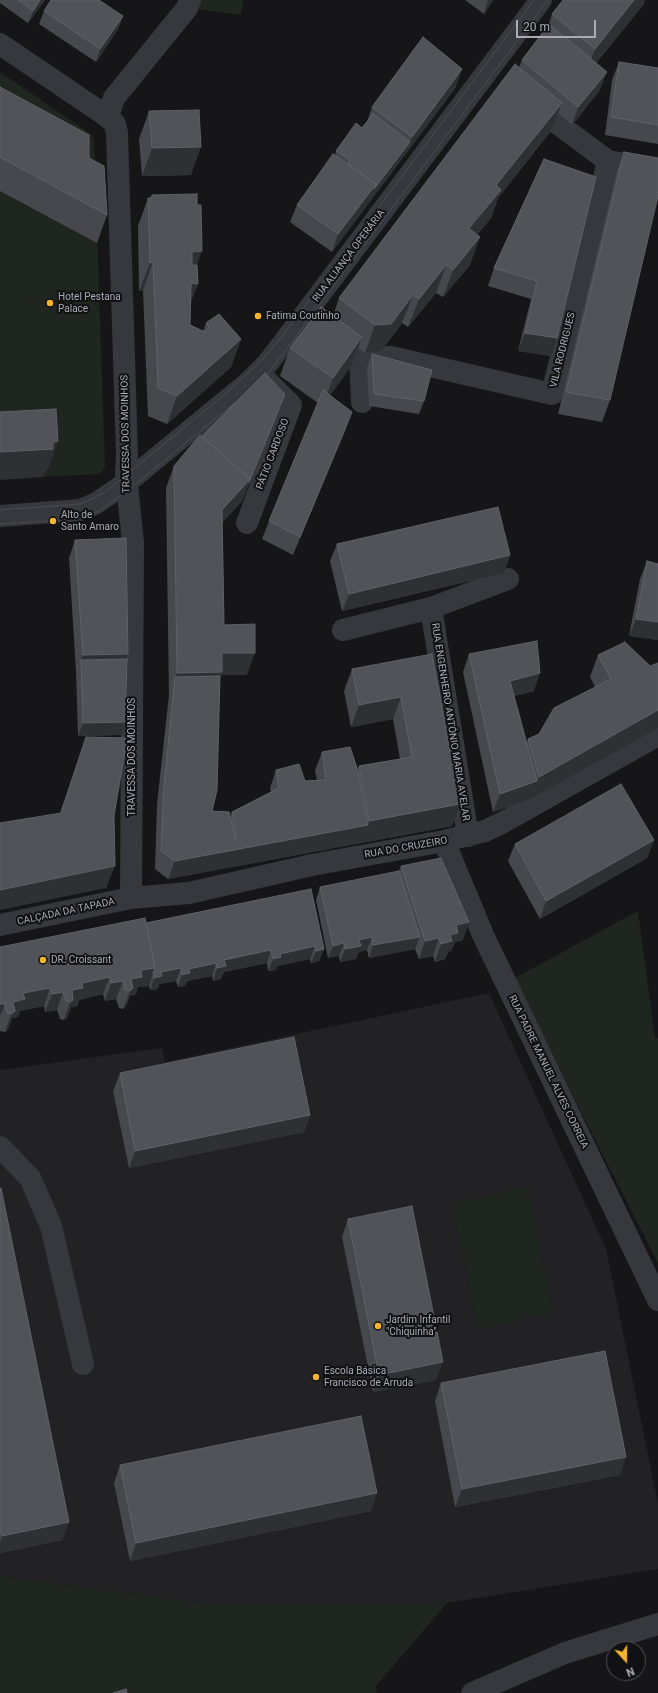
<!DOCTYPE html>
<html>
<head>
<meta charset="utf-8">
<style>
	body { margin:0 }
	#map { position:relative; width:658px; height:1693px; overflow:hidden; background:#161618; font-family:Roboto,sans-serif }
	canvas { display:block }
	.north { position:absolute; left:606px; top:1641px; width:40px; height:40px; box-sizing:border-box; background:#111113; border:1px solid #4d4f55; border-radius:50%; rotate:159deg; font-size:11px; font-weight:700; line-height:16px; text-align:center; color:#a8acb8 }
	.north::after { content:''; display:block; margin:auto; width:14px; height:18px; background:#f5b531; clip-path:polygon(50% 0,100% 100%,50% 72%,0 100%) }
	.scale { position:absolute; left:516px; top:20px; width:80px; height:18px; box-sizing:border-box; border:2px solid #a8acb8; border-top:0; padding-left:5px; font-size:12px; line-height:14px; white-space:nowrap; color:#a8acb8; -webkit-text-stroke:3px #111113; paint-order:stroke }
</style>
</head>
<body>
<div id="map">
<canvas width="658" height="1693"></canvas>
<div class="north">N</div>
<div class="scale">20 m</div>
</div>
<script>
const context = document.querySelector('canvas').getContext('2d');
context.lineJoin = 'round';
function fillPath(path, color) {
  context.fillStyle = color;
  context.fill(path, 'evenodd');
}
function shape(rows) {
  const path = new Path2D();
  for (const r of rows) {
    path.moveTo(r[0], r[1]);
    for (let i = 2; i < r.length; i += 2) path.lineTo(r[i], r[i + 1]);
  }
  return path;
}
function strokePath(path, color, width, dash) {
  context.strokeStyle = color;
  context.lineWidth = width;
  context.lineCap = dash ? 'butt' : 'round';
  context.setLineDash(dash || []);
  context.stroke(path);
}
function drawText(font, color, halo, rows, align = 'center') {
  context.font = font + ' Roboto,sans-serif';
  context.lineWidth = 4;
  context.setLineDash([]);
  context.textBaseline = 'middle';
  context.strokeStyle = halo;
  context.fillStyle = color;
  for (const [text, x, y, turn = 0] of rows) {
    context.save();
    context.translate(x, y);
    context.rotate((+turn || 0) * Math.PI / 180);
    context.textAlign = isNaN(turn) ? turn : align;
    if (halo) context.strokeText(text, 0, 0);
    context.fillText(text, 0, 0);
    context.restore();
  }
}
const built = shape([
	[489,993,606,1249,658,1504,658,1569,447,1603,218,1605,0,1576,0,1070,162,1048,165,1062]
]);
const green = shape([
	[190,0,243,0,241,15,187,8],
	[0,72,91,134,94,139,105,467,100,474,0,479],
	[638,911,655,1038,658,1038,658,1263,513,979],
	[527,1187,553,1313,478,1329,452,1203],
	[0,1576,218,1605,447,1603,375,1687,377,1693,0,1693]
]);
const minor = shape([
	[0,44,108,117,115,124,117,133,127,455,126,475,133,543,131,898],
	[531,104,608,161,658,170],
	[108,117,114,98,187,8,190,0],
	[332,338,360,359,391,357,552,394,608,161],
	[360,359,362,402],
	[0,516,80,510,95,504,126,483,249,382,267,364,287,338,541,0],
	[247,523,291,405,262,376],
	[431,608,508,579],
	[343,630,431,608,468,836],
	[444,841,483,935,658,1300],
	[0,925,131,898,189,893,312,865,444,841,485,831,500,824,658,735],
	[0,1147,30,1178,51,1226,83,1364],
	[472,1693,565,1653,658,1624]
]);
const tram = shape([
	[0,510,81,504,104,493,224,395,263,359,283,335,534,0],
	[0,524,78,519,97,512,127,491,264,379,548,0]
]);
const wall = shape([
	[0,0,45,0,28,23,0,3],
	[465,0,493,0,484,14],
	[644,4,596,63,600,90,572,125,558,113,551,131,498,198,491,218,477,235,470,265,443,297,436,293,408,327,402,323,381,351,365,353,358,348,352,365,330,395,346,429,293,555,262,539,269,521,318,403,280,376,290,348,333,316,339,298,519,67,522,60,549,24,552,14],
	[44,11,123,16,118,29,96,62,39,24],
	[619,62,658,68,658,144,605,135,612,80],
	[0,87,89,158,107,215,97,243,0,191],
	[456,87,332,252,290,222,297,205,335,155,336,151,362,128,367,122,372,107],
	[149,111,191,175,142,176,139,139],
	[624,152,610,400,602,422,558,414,616,174],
	[544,159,551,356,518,351,531,299,488,286,494,268],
	[152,195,197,265,198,284,190,303,190,325,203,331,206,323,241,339,231,367,167,424,148,416,143,290,139,291,138,226,148,198,150,198],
	[372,354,424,401,419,414,369,406,367,367],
	[278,412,242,501,222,523,224,625,247,675,221,675,220,676,212,811,230,817,232,812,271,793,270,788,276,770,305,781,317,781,315,770,322,752,358,771,359,766,400,759,393,719,351,727,344,691,352,669,432,654,452,826,168,879,155,869,157,804,169,695,166,488,174,466,202,436],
	[75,540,128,654,127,659,121,735,78,736,76,672,69,558],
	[337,544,510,555,504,573,342,611,330,561],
	[647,561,658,564,658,640,629,636,640,579],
	[469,654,534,691,514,696,527,743,528,739,539,734,595,687,590,677,598,655,650,666,530,799,493,812,463,672],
	[86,737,114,816,106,888,60,813],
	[654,840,647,858,540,919,508,861,515,844],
	[401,866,463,940,455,942,451,951,448,952,445,959,435,962,433,956,419,959,415,949,369,958,367,950,359,952,356,959,340,962,339,956,328,958,316,900,320,887,399,871],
	[311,889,324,949,319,961,311,963,310,959,277,966,276,970,268,971,267,963,224,972,221,979,213,981,212,976,187,981,185,986,178,987,176,981,159,984,158,989,150,990,149,986,138,987,136,994,130,996,126,1006,123,1009,119,1008,116,999,105,1001,103,994,79,1000,77,1006,71,1007,67,1018,64,1020,60,1019,57,1010,45,1012,44,1006,20,1011,18,1017,12,1018,8,1029,5,1032,0,1031,0,947,146,923],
	[120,1073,310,1115,304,1132,129,1168,113,1091],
	[0,1188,69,1522,62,1540,0,1553],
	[348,1219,436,1380,373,1392,342,1237],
	[441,1383,620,1475,455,1507,435,1401],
	[120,1465,371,1511,130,1561,114,1483]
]);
const shadedWall = shape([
	[40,0,45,0,28,23,33,11],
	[488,0,493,0,484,14],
	[634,0,645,0,644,4,585,77,595,49],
	[123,16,118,29,96,62,100,49],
	[462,69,456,87,332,252,338,234,376,184,410,142,412,137],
	[607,72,600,90,572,125,578,107],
	[562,103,551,131,498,198,491,218,459,256,469,228,496,185],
	[201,147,191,175,142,176,152,148],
	[480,237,470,265,443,297,453,270],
	[202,251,192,279,192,252],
	[153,262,143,290,139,291,150,263],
	[446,265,436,293,408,327,419,299],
	[191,283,198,284,187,312],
	[413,295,402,323,381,351,365,353,375,325],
	[525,333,557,338,551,356,518,351],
	[362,337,352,365,323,406,333,378],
	[241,339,231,367,167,424,177,396],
	[285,394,278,412,242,501,214,532,222,510],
	[352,412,346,429,293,555,300,537],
	[58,441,48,469,46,470,43,477,0,480,0,452],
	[510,555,504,573,342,611,349,594],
	[636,619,658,622,658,640,629,636],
	[222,653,255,653,247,675,221,675,214,694,175,677,177,673],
	[128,654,122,672,81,660,83,655],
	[540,673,534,691,503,699,510,681],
	[401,697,393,719,351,727,359,705],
	[658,710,658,728,530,799,493,812,500,794,537,781,539,777],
	[125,722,121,735,78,736,83,723],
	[460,804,452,826,168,879,175,861,368,825,369,821],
	[654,840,647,858,540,919,546,901],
	[115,866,106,888,0,910,0,890],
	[469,922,463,940,455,942,451,951,448,952,445,959,435,962,441,944,450,935,456,925],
	[372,937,367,950,359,952,356,959,340,962,345,949,359,940],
	[420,937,415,949,369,958,373,945],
	[439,938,433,956,419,959,425,941],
	[344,943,339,956,328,958,333,946],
	[315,946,310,959,277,966,276,970,268,971,273,959,280,954],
	[324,949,319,961,311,963,316,951],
	[271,950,267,963,224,972,221,979,213,981,217,968,224,960],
	[216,963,212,976,187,981,185,986,178,987,182,975,189,969],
	[155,968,149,986,138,987,136,994,130,996,126,1006,123,1009,130,991,131,979,141,970],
	[181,968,176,981,159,984,158,989,150,990,154,978,161,972],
	[110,977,103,994,79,1000,77,1006,71,1007,67,1018,64,1020,70,1002,72,990,82,983],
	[123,981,116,999,105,1001,111,983],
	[50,988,44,1006,20,1011,18,1017,12,1018,8,1029,5,1032,11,1014,13,1002,23,993],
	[63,992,57,1010,45,1012,52,994],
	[0,1004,5,1004,0,1016],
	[310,1115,304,1132,129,1168,135,1151],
	[443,1362,436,1380,373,1392,379,1375],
	[626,1457,620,1475,455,1507,462,1489],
	[377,1493,371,1511,130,1561,136,1543],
	[69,1522,62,1540,0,1553,0,1542,2,1536]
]);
const building = shape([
	[18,0,40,0,33,11,18,0],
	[51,0,99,0,123,16,100,49,44,11,51,0],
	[563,0,634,0,595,49,552,14,563,0],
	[549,24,607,72,578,107,522,60,549,24],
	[423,37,462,69,412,137,372,107,423,37],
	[619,62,658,68,658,125,611,117,619,62],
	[515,64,562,103,496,185,501,190,469,228,480,237,453,270,446,265,419,299,413,295,391,324,375,325,339,298,515,64],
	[0,87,89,135,89,158,104,166,107,215,0,157,0,87],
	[199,110,201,147,152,148,149,111,199,110],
	[373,114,410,142,374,189,376,184,348,164,350,160,336,151,356,123,362,128,373,114],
	[624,152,658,158,658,196,610,400,566,392,624,152],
	[333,154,376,184,338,234,297,205,333,154],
	[544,159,596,177,557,338,525,333,537,281,494,268,544,159],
	[197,194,197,205,201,205,202,251,192,252,192,265,197,265,198,284,191,283,190,325,205,332,209,327,206,323,219,314,241,339,177,396,158,388,153,262,150,263,148,198,152,198,152,195,197,194],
	[321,307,362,337,333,378,290,348,321,307],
	[372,354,432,370,424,401,374,394,372,354],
	[265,373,285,394,249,483,250,479,202,436,265,373],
	[323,390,352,412,300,537,269,521,323,390],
	[56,409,58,441,53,442,53,449,0,452,0,412,56,409],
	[200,435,250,479,222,510,224,625,255,624,255,653,222,653,222,672,177,673,174,466,200,435],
	[498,507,510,555,349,594,337,544,498,507],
	[126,538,128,654,83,655,75,540,126,538],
	[647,561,658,564,658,622,636,619,647,561],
	[537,641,540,673,510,681,537,781,500,794,469,654,537,641],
	[625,642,650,666,658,663,658,710,539,777,528,739,539,734,554,708,611,679,598,655,625,642],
	[432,654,460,804,369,821,359,766,412,757,401,697,359,705,352,669,432,654],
	[127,659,125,722,83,723,81,660,127,659],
	[220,676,217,790,212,811,229,812,236,839,232,812,279,788,276,770,299,764,305,781,326,780,322,752,350,747,358,771,368,825,175,861,161,851,164,786,175,677,220,676],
	[86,737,127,738,114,816,115,866,0,890,0,823,61,813,86,737],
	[621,784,654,840,546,901,515,844,621,784],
	[441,858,469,922,456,925,458,933,450,935,452,941,441,944,439,938,425,941,401,866,441,858],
	[399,871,420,937,373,945,372,937,359,940,361,946,345,949,344,943,333,946,320,887,399,871],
	[311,889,324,949,316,951,315,946,280,954,281,957,273,959,271,950,224,960,226,966,217,968,216,963,189,969,190,973,182,975,181,968,161,972,162,976,154,978,153,973,155,968,146,923,311,889],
	[145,918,155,968,141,970,142,977,131,979,133,988,130,991,125,990,123,981,111,983,110,977,82,983,83,988,72,990,73,1000,70,1002,66,1001,63,992,52,994,50,988,23,993,25,999,13,1002,15,1011,11,1014,7,1013,5,1004,0,1004,0,947,145,918],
	[294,1037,310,1115,135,1151,120,1073,294,1037],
	[0,1188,1,1188,69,1522,2,1536,0,1527,0,1188],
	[412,1206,443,1362,379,1375,348,1219,412,1206],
	[605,1351,626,1457,462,1489,441,1383,605,1351],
	[361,1416,377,1493,136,1543,120,1465,361,1416],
	[126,1689,127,1693,113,1693,126,1689]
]);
const markers = [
	[50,303,4,"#f5b531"],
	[258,316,4,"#f5b531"],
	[53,521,4,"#f5b531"],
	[43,960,4,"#f5b531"],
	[378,1326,4,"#f5b531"],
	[316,1377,4,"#f5b531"]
];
const streetNames = [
	["RUA ALIANÇA OPERÁRIA",349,256,-53],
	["VILA RODRIGUES",563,350,-76],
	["TRAVESSA DOS MOINHOS",126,434,-91],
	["PÁTIO CARDOSO",273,454,-69],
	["RUA ENGENHEIRO ANTÓNIO MARIA AVELAR",450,722,81],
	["TRAVESSA DOS MOINHOS",132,757,-90],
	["RUA DO CRUZEIRO",406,848,-10],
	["CALÇADA DA TAPADA",66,912,-12],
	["RUA PADRE MANUEL ALVES CORREIA",548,1072,64]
];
const poiNames = [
	["Hotel Pestana",58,297],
	["Palace",58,309],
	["Fatima Coutinho",266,316],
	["Alto de",61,515],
	["Santo Amaro",61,527],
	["DR. Croissant",51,960],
	["Jardim Infantil",386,1320],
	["\"Chiquinha\"",386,1332],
	["Escola Básica",324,1371],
	["Francisco de Arruda",324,1383]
];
fillPath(built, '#222225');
fillPath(green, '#1e261f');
strokePath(minor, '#37383d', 22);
strokePath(tram, '#4a4c52', 1);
fillPath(wall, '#47484d');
fillPath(shadedWall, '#2f3033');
fillPath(building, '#525359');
strokePath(building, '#5f6168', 1);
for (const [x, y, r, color] of markers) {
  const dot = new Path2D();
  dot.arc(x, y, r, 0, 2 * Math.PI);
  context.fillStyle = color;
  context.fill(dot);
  strokePath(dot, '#111113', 1.5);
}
drawText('10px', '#a8acb8', '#111113', streetNames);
drawText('10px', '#a8acb8', '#111113', poiNames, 'left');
</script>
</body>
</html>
